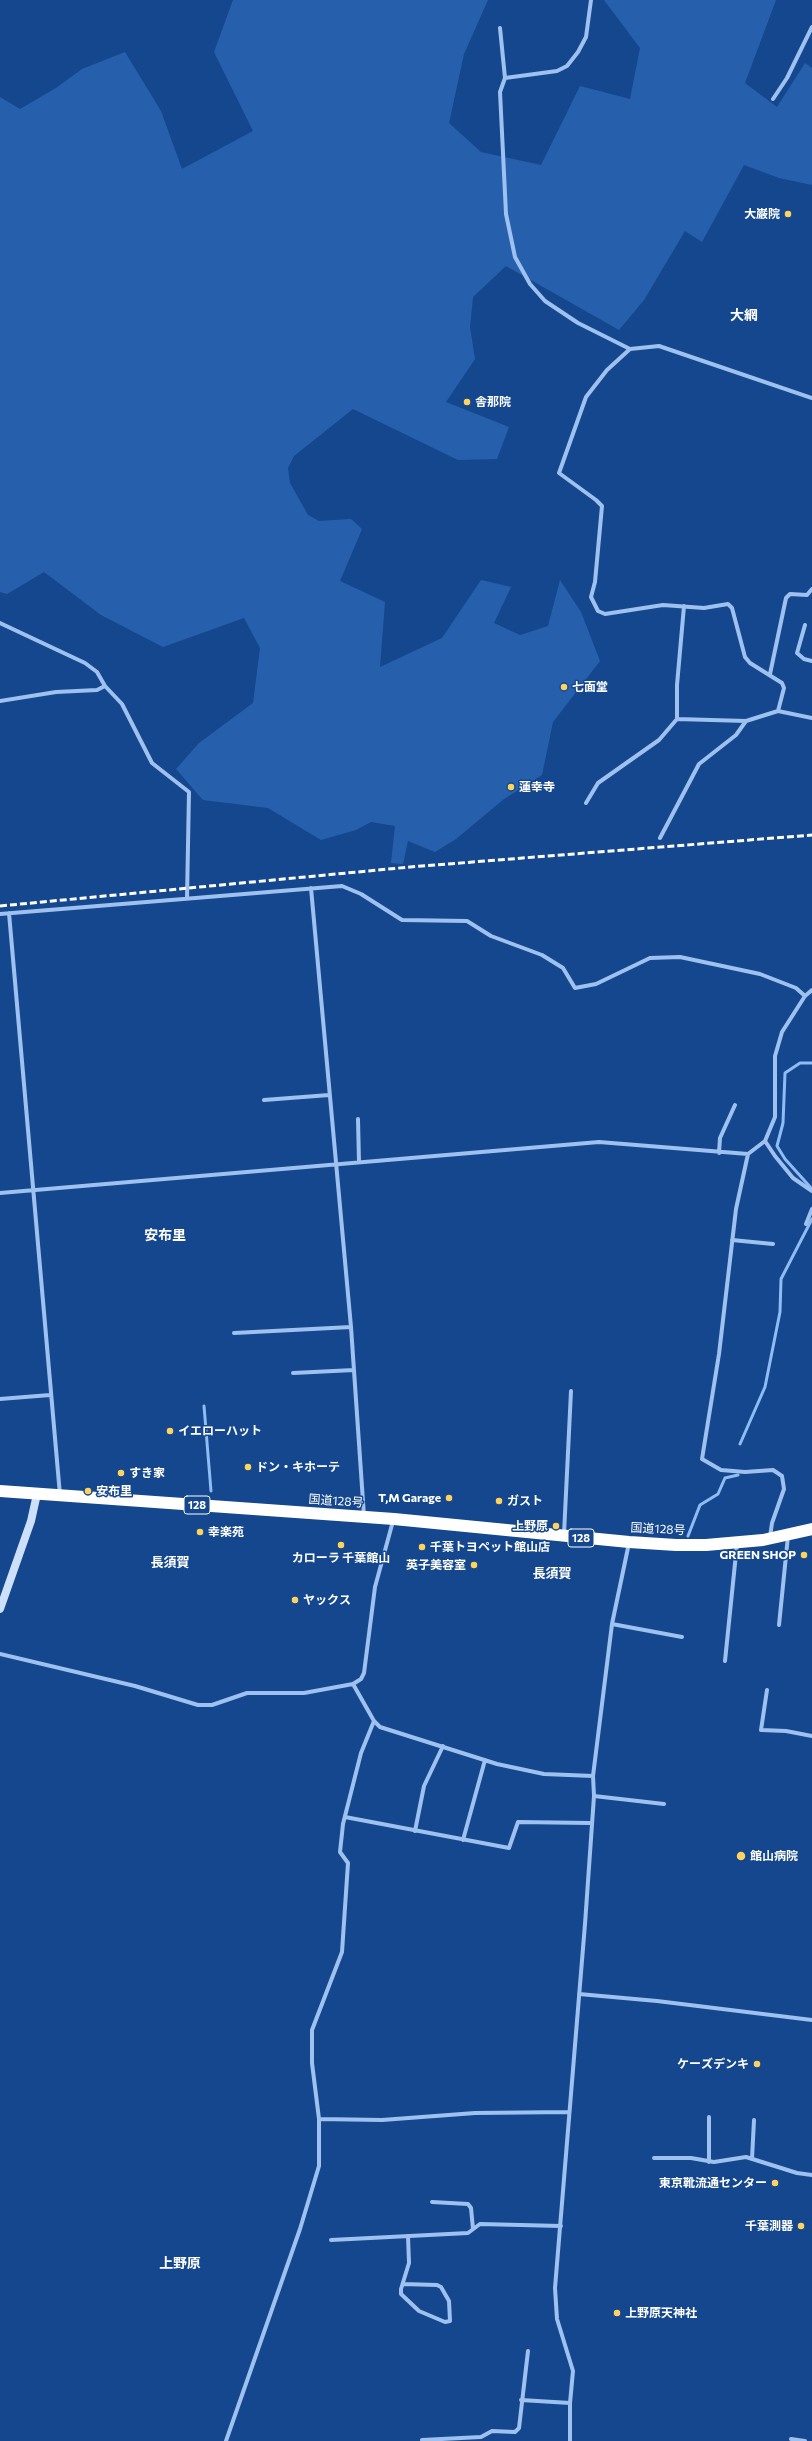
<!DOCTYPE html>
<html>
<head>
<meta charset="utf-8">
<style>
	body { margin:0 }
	canvas { display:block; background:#14478d }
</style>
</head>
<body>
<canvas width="812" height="2441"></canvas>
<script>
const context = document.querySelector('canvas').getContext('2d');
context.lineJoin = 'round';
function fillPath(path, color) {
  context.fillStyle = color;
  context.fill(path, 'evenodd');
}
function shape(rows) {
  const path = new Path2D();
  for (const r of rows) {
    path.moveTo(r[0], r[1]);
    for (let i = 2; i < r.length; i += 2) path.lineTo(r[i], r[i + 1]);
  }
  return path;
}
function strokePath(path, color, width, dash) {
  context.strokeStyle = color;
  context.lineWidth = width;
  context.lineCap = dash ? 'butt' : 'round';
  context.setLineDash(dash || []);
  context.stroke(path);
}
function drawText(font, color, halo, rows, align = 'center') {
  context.font = font + ' Commissioner,"Noto Sans JP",sans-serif';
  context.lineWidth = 3;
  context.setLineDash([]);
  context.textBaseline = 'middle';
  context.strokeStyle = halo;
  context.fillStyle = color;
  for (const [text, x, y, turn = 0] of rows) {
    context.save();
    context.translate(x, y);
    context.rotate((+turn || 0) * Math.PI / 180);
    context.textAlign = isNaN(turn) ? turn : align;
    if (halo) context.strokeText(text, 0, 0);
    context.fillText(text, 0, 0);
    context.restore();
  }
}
const green = shape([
	[233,0,488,0,464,54,449,123,481,152,541,165,580,86,630,99,640,48,604,0,776,0,745,83,777,107,805,63,812,68,812,185,779,178,744,165,702,242,685,231,644,300,619,330,506,266,473,297,470,327,475,359,446,402,509,427,497,459,458,460,353,409,294,456,288,468,290,483,308,515,319,521,351,519,362,529,340,581,385,602,380,667,442,638,481,580,511,587,494,623,520,635,548,626,560,580,581,612,600,661,553,722,542,775,504,799,456,839,435,852,408,841,403,864,391,863,395,826,371,822,356,830,321,840,268,808,203,800,176,769,199,743,253,703,260,648,244,618,163,647,101,615,44,572,7,594,0,592,0,97,20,109,56,88,82,69,125,52,161,111,182,169,253,131,214,52]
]);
const stream = shape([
	[812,1063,800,1063,785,1073,783,1123,777,1146,785,1159,812,1189],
	[204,1406,211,1491],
	[740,1444,765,1387,780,1312,781,1279,812,1219],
	[688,1536,700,1505,718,1494,725,1478,738,1475]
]);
const street = shape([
	[500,28,505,78,500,92,506,214,515,257,530,284,545,301,578,323,630,349],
	[505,78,557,71,567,66,578,52,586,37,591,0],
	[773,99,787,78,812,27],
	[0,623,85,663,97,672,105,686,122,704,152,763,189,792,187,898],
	[805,625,797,653,804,659,812,661],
	[770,674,786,598,790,594,807,595,812,589],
	[0,701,56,692,97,690,105,686],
	[778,711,784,688,782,683,750,663,745,657,732,608,728,604,704,608,663,605,605,614,598,611,591,597,595,582,602,506,596,500,559,473,586,397,607,370,630,349,659,346,812,398],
	[677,719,746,721,778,711,812,718],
	[586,803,598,783,659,740,677,719,677,685,684,606],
	[660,838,699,764,736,735,746,721],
	[311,888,351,1327,364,1516],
	[9,913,60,1495],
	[0,914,342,886,361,894,402,920,467,921,491,936,542,955,563,968,575,988,596,984,650,958,680,957,760,974,796,988,805,996],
	[264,1100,329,1095],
	[358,1119,359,1162],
	[765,1141,775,1156,793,1178,812,1191],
	[719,1153,720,1138,735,1105],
	[748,1154,736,1209,719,1354,702,1459,721,1470,745,1472,773,1470,782,1476,784,1489,772,1523,770,1537],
	[0,1193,599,1142,748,1154,765,1141,775,1117,775,1056,782,1032,805,996,812,990],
	[806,1224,812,1209],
	[732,1240,773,1244],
	[234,1333,351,1327],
	[293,1373,354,1370],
	[0,1399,50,1395],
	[564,1534,571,1391],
	[612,1624,682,1637],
	[779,1625,788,1536],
	[0,1654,135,1686,198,1705,212,1705,247,1693,304,1693,353,1684,361,1679,364,1673,375,1587,393,1521],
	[725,1661,737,1544],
	[767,1690,761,1730,786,1731,812,1736],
	[374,1721,380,1727,497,1764,544,1774,593,1776],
	[594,1796,664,1804],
	[345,1817,509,1848,518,1822,590,1823],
	[415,1831,424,1786,443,1746],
	[463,1840,485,1760],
	[579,1994,657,2001,812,2020],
	[319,2119,382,2120,475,2113,569,2112],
	[654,2158,691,2158,714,2162,746,2157,797,2173,812,2175],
	[752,2159,754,2120],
	[709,2162,709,2117],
	[432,2202,468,2204,471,2208,473,2229],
	[331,2240,468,2233,480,2224,561,2226],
	[403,2284,437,2285,441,2287,449,2301,450,2321,445,2322,419,2311,401,2294,401,2289,409,2263,408,2236],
	[521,2400,570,2403],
	[791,2439,805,2441],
	[422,2440,481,2437,492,2431,515,2432,519,2428,528,2351],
	[226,2441,300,2229,319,2166,319,2119,312,2063,312,2030,342,1952,348,1863,340,1852,343,1824,361,1753,374,1721,353,1684],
	[570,2441,570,2403,573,2371,557,2319,555,2288,585,1924,594,1796,593,1776,612,1624,629,1543]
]);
const secondary = shape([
	[0,1609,31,1521,37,1494]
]);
const highway = shape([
	[0,1491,394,1519,629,1542,676,1545,706,1545,763,1540,812,1529]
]);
const rail = shape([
	[0,906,410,867,812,835]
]);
const markers = [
	[788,214,4,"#ffd35d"],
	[467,402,4,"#ffd35d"],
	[564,687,4,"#ffd35d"],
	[511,787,4,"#ffd35d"],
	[170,1431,4,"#ffd35d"],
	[248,1467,4,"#ffd35d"],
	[121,1473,4,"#ffd35d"],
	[88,1491,4,"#ffd35d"],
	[449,1498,4,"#ffd35d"],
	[499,1501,4,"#ffd35d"],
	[556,1526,4,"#ffd35d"],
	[200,1532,4,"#ffd35d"],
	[341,1545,4,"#ffd35d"],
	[422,1547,4,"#ffd35d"],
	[804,1555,4,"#ffd35d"],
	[474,1565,4,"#ffd35d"],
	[295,1600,4,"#ffd35d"],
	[741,1856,5,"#ffd35d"],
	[757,2064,4,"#ffd35d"],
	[775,2183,4,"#ffd35d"],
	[801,2226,4,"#ffd35d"],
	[617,2313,4,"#ffd35d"]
];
const shields = [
	[197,1505,26],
	[581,1538,26]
];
const shieldNames = [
	["128",197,1505],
	["128",581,1538]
];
const poiNames = [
	["大巌院",780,214,"right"],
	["舎那院",475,402],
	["七面堂",572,687],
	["蓮幸寺",519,787],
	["イエローハット",178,1431],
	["ドン・キホーテ",256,1467],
	["すき家",129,1473],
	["安布里",96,1491],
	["T,M Garage",441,1498,"right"],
	["ガスト",507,1501],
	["上野原",548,1526,"right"],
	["幸楽苑",208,1532],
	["千葉トヨペット館山店",430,1547],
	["GREEN SHOP",796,1555,"right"],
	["カローラ 千葉館山",341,1558,"center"],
	["英子美容室",466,1565,"right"],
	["ヤックス",303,1600],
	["館山病院",750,1856],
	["ケーズデンキ",749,2064,"right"],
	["東京靴流通センター",767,2183,"right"],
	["千葉測器",793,2226,"right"],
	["上野原天神社",625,2313]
];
const streetNames = [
	["国道128号",336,1501,4],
	["国道128号",658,1529,3]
];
const neighbourhoodNames = [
	["長須賀",170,1563],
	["長須賀",552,1574]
];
const quarterNames = [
	["大網",744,315],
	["安布里",165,1235],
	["上野原",180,2263]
];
fillPath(green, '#2660ac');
strokePath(stream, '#8fbcf3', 3);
strokePath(street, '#9ec1f0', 4);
strokePath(secondary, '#ccdffb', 8);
strokePath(highway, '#fff', 12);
strokePath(rail, '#fff', 3, [7, 3]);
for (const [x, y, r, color] of markers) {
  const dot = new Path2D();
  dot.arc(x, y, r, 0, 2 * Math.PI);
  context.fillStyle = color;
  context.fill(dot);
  strokePath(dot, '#14478d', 1.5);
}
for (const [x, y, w] of shields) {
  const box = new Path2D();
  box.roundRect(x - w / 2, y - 9, w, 18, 3);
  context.fillStyle = '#14478d';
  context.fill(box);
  strokePath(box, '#fff', 1);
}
drawText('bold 11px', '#fff', null, shieldNames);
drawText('bold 12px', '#fff', '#14478d', poiNames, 'left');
drawText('12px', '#fff', '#14478d', streetNames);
drawText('bold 13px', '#fff', '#14478d', neighbourhoodNames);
drawText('bold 14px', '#fff', '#14478d', quarterNames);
</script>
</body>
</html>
